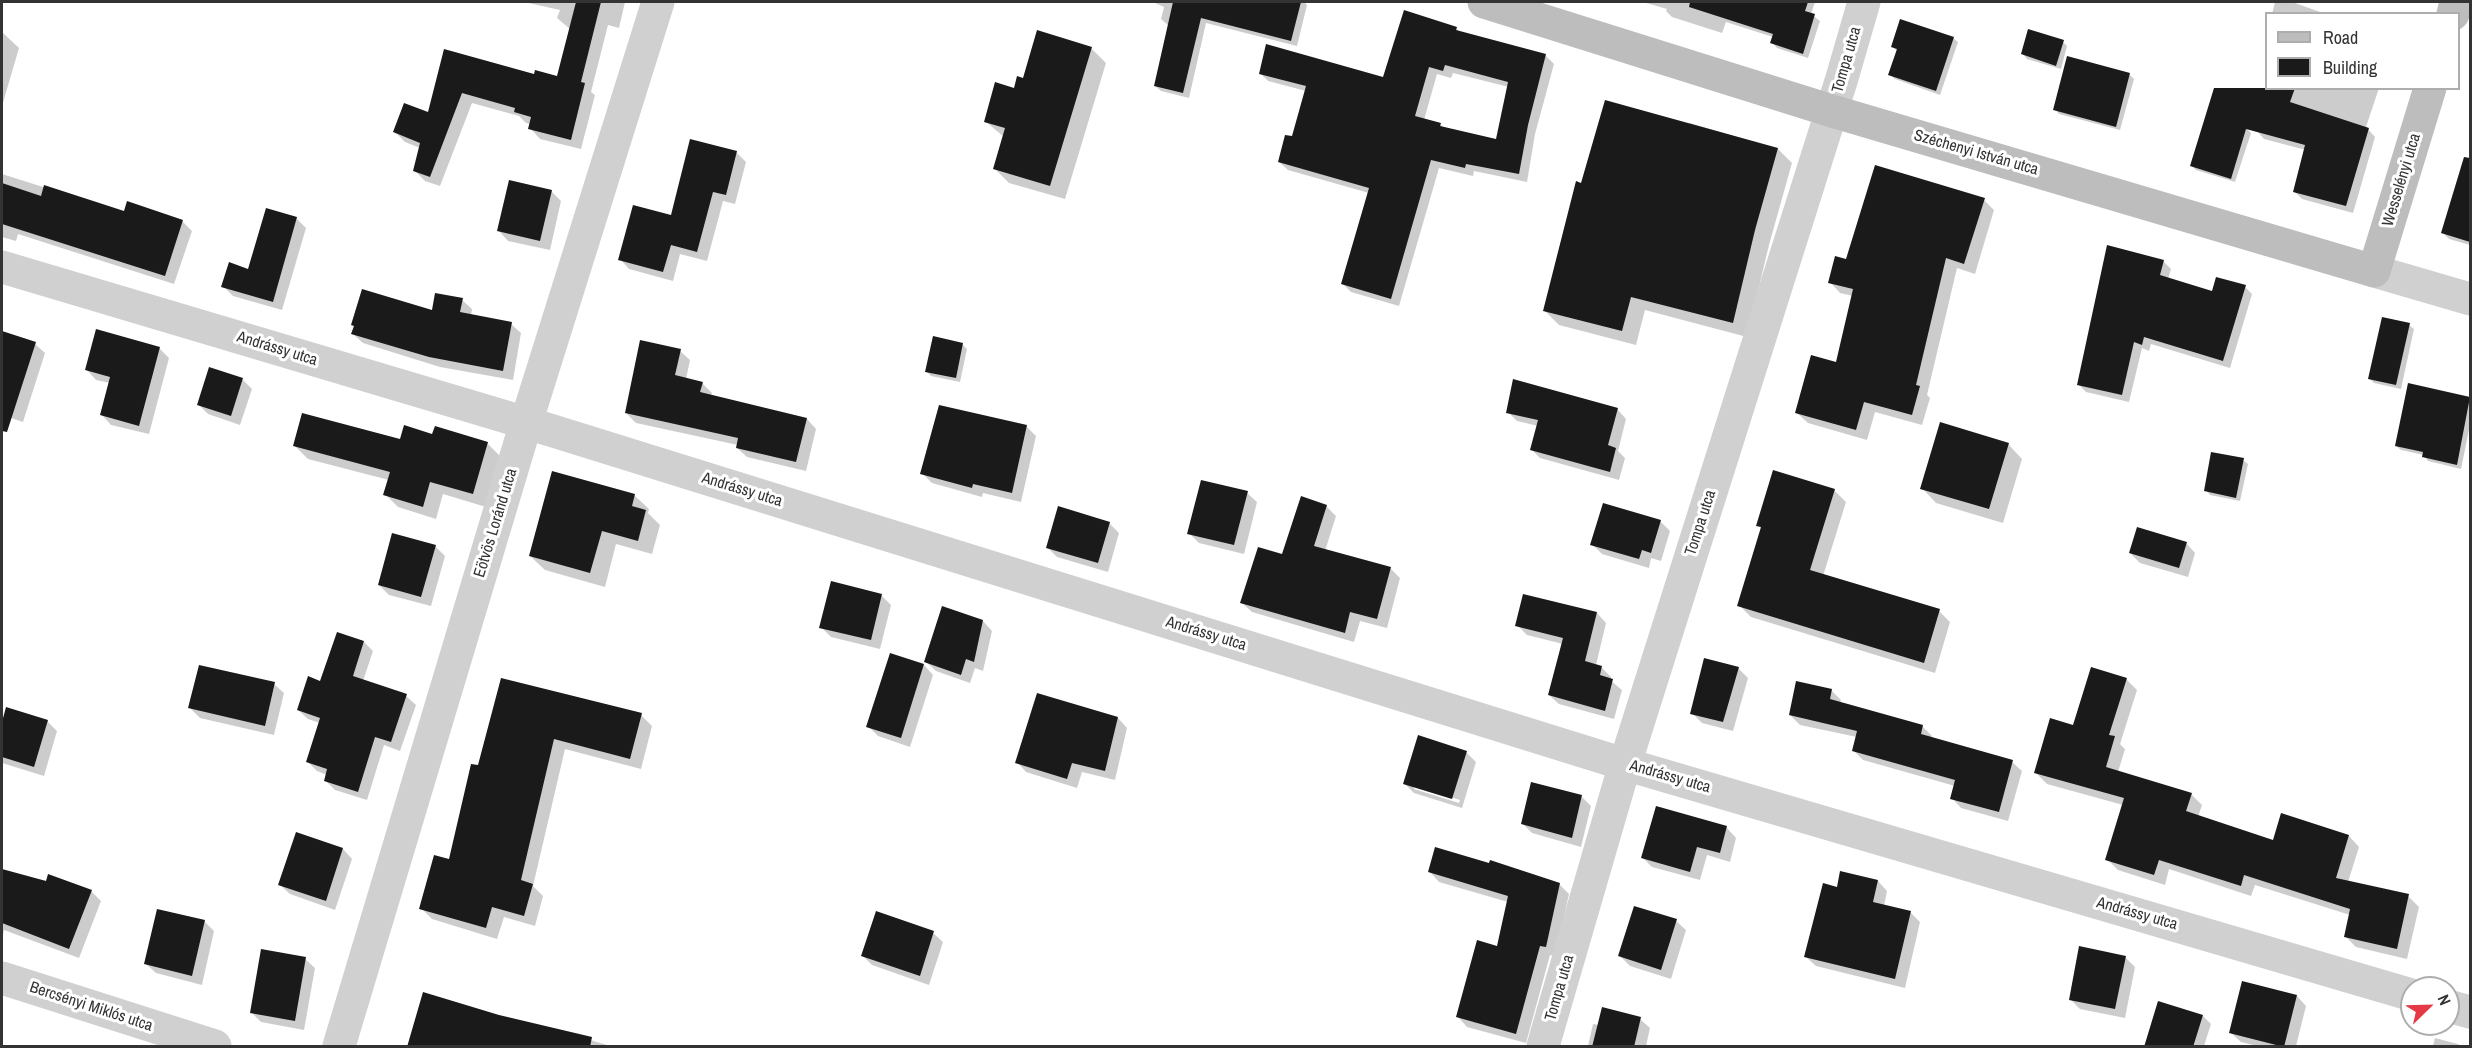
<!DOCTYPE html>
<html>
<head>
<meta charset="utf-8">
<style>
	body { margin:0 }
	#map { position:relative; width:2472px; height:1048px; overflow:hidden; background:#fff; font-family:"Archivo Narrow",sans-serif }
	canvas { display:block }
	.frame { position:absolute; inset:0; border:3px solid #333; pointer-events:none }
	.legend { position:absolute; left:2265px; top:12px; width:195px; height:78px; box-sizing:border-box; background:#fff; border:2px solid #adadad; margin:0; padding:8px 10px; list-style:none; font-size:18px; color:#333 }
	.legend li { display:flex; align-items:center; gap:12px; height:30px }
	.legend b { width:30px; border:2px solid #adadad }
	.north { position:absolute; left:2400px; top:976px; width:60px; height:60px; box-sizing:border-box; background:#fff; border:2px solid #adadad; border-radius:50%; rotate:67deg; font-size:16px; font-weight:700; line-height:24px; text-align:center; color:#333 }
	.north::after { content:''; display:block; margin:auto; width:21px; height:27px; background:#e63946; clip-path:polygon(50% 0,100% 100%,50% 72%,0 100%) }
</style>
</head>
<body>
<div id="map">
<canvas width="2472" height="1048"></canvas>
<div class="frame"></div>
<ul class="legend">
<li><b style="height:8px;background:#bdbdbd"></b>Road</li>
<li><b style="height:16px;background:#1a1a1a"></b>Building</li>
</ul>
<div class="north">N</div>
</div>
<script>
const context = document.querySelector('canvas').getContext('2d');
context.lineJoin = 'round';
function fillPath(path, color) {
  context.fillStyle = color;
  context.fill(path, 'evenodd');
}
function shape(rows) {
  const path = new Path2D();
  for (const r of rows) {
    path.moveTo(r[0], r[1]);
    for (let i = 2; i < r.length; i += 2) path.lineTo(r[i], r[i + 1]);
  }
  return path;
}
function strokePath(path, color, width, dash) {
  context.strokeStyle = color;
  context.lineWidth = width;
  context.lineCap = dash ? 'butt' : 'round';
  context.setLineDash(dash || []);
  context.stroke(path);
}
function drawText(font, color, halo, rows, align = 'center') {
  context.font = font + ' "Archivo Narrow",sans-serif';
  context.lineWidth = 6;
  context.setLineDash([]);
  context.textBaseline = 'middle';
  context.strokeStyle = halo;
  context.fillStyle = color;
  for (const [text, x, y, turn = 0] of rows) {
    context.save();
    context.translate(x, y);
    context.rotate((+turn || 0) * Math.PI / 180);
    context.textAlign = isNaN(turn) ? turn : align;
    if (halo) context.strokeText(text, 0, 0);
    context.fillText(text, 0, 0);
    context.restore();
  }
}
const shadow = shape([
	[524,2,625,2,619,28,608,25,591,92,595,95,581,149,540,139,530,128,531,124,526,123,519,116,472,103,440,186,425,181,415,171,420,148,405,142,395,132,429,114,445,51,535,76,558,78,570,29,557,18,560,10],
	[1153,2,1304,2,1307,5,1297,46,1206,23,1189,98,1161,91,1155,86,1169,26,1161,19,1164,7],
	[1643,2,1815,2,1811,14,1820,21,1808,58,1777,48,1772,42,1773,37,1726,22,1722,33,1672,17,1666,11,1667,9],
	[2275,2,2292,2,2326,14,2272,14],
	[1456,28,1461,33,1546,56,1554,64,1535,134,1527,182,1474,171,1473,176,1439,168,1399,306,1351,292,1342,283,1369,193,1288,170,1279,162,1293,138,1306,91,1268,81,1260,73,1384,79],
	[1453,73,1509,87,1498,141,1444,128,1440,124,1424,120,1437,74,1451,78],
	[2,32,19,48,2,106],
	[1953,38,1958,42,1940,95,1895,79,1890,75,1897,51,1893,47],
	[2063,42,2067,46,2061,69,2027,59,2023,54],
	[1091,48,1106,63,1065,199,1009,183,994,168,1004,137,985,121,1024,80],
	[2130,75,2134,79,2120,130,2059,114,2055,109],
	[2271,88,2379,88,2366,127,2375,137,2353,213,2302,199,2295,192,2306,150,2264,139,2257,131],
	[1690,123,1778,149,1792,163,1769,245,1747,337,1645,310,1636,345,1559,325,1544,310,1582,184],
	[2246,128,2251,133,2235,182,2196,170,2192,166],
	[736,152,746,162,735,204,723,201,707,261,680,254,673,281,629,269,620,259,672,217],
	[2,174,125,213,182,221,192,231,174,284,18,234,16,241,2,237],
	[2457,186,2470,191,2470,245,2449,239,2443,233],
	[551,191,561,201,550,250,508,241,499,231],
	[1984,200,1994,210,1975,274,1957,268,1927,395,1930,398,1922,425,1875,412,1867,440,1808,423,1797,413,1837,364,1853,296,1840,293,1830,282,1847,261],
	[296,218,306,228,282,310,233,296,223,286,249,270],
	[2163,261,2171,269,2168,279,2213,293,2245,287,2252,294,2230,368,2151,344,2149,351,2142,348,2129,402,2086,392,2078,384],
	[462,300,472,309,471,316,511,324,521,333,513,380,440,367,363,343,353,334,433,311],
	[2409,325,2414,329,2401,389,2374,383,2369,378],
	[2,333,35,344,45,353,23,422,2,415],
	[962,344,967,349,960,382,931,376,927,372],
	[159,348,169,358,149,434,111,425,102,415,110,383,96,380,87,370],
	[680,351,690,360,686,379,702,383,712,393,711,396,807,419,816,429,806,471,747,457,737,448,738,445,636,423,626,413],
	[242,379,252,389,240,425,208,414,199,405],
	[2409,385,2470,398,2470,425,2461,469,2428,461,2424,455,2401,450,2396,446],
	[1618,410,1626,419,1618,451,1625,458,1619,480,1540,458,1531,449,1538,426,1517,421,1508,412],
	[1026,426,1036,436,1021,502,983,493,982,497,932,483,922,473],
	[433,435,487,443,501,457,486,507,443,494,436,519,398,507,385,494,389,480,308,459,295,446,401,441],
	[2008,444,2022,459,2003,523,1936,503,1922,488],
	[2243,460,2248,464,2240,501,2210,495,2206,490],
	[1834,490,1846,502,1823,576,1939,611,1950,622,1935,673,1751,617,1739,605,1762,529,1758,525],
	[1247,493,1257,502,1244,554,1199,543,1189,533],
	[634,495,649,509,648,513,660,525,652,554,616,544,605,587,545,570,530,556],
	[1326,506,1336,516,1325,551,1390,568,1400,578,1387,628,1360,621,1354,642,1252,612,1242,603],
	[1660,521,1670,531,1661,561,1651,558,1649,568,1602,554,1592,544],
	[1109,523,1119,533,1108,572,1057,557,1048,548],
	[2186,543,2195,553,2188,577,2140,563,2130,553],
	[435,546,445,556,431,606,389,595,379,585],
	[881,595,891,605,880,649,831,637,821,627],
	[1524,596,1597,613,1606,623,1596,665,1601,667,1611,677,1610,680,1622,690,1614,719,1559,704,1549,695,1563,644,1527,635,1517,625],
	[983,621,992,631,983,671,975,668,970,683,936,671,926,662],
	[364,642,373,651,363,681,406,696,416,705,400,751,384,745,367,800,335,790,326,781,327,775,317,771,308,762,320,723,308,719,298,710,321,682],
	[891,655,924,665,933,675,910,747,878,736,868,726],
	[1738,668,1748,678,1733,731,1702,723,1692,713],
	[502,679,641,715,652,726,641,769,565,749,533,886,543,896,535,926,504,917,497,939,432,919,421,908,450,861,479,767],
	[2126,679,2137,690,2120,744,2125,749,2118,772,2191,794,2202,805,2198,817,2274,842,2349,836,2359,847,2348,882,2408,896,2419,907,2407,959,2356,947,2345,936,2350,915,2255,885,2251,896,2169,869,2165,885,2118,870,2107,859,2123,805,2047,784,2036,773,2074,727],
	[274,684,284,693,274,735,200,718,190,708],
	[1831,690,1841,700,1840,703,1922,726,1932,736,1931,739,2012,762,2022,771,2008,821,1961,808,1952,798,1955,786,1863,760,1853,750,1857,737,1800,725,1790,715],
	[1118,718,1127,728,1115,780,1082,772,1077,788,1026,772,1017,762],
	[47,721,57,731,44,776,2,763,2,725],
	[1466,752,1476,762,1462,808,1414,793,1404,783],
	[1414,786,1460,800,1459,803,1414,789],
	[1581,796,1591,806,1581,847,1532,833,1523,824],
	[1657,808,1727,828,1736,838,1730,862,1707,855,1700,880,1652,867,1642,857],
	[297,834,343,849,352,859,335,910,290,894,280,885],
	[2,871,91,891,101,901,79,958,4,930,2,941],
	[1430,872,1559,884,1569,894,1555,956,1550,955,1526,1043,1467,1027,1458,1017,1498,947,1508,902,1439,882],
	[1878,881,1887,891,1884,906,1911,913,1920,922,1905,988,1816,966,1806,957,1838,888],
	[204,921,214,931,202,985,156,973,146,964],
	[1676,921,1686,930,1671,979,1630,966,1620,956],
	[933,933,943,942,929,985,872,965,863,956],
	[2125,957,2135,967,2125,1018,2080,1009,2070,999],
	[305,959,315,968,304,1030,261,1022,251,1012],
	[2297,996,2306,1006,2296,1046,2257,1046,2241,1042,2231,1033],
	[499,1016,561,1031,610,1046,409,1046],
	[2203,1016,2211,1024,2204,1046,2145,1046],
	[1640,1019,1650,1028,1646,1046,1588,1046,1593,1024,1599,1025],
	[2435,1038,2458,1044,2461,1046,2433,1046]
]);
const building = shape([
	[576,2,601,2,581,82,585,83,571,140,528,129,531,117,514,112,515,108,462,93,430,177,413,171,420,143,393,132,404,103,428,112,444,49,534,74,535,70,557,76],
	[1173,2,1301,2,1291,41,1201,18,1183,93,1154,86],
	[1690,2,1808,2,1805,11,1815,14,1803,54,1770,43,1773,34,1689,7],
	[1404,10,1457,27,1456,30,1546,54,1528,125,1519,174,1466,164,1465,168,1431,160,1391,299,1341,284,1369,188,1278,162,1285,135,1292,136,1306,86,1259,74,1266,44,1383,77],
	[1445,65,1508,82,1496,139,1440,126,1441,123,1415,116,1429,67,1443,71],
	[1900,19,1954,37,1936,91,1888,75,1897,49,1891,47],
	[2028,29,2064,40,2056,66,2021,54],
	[1037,30,1092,47,1050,186,993,169,1005,128,984,122,995,82,1014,88,1017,76,1023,78],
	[2067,56,2130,73,2116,127,2053,110],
	[2214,88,2295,88,2290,102,2369,128,2346,206,2293,192,2305,145,2246,129,2231,179,2190,166],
	[1605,100,1778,148,1755,230,1733,323,1631,297,1622,331,1543,311,1576,181,1581,183],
	[690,139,737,151,726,195,713,192,697,252,671,245,663,272,618,260,633,205,671,215],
	[2464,157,2470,158,2470,242,2441,233],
	[1875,165,1985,198,1964,264,1946,258,1916,385,1920,386,1912,415,1864,402,1856,430,1795,413,1811,355,1836,362,1853,289,1828,283,1835,256,1846,259],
	[509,180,552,190,540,241,497,231],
	[2,183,41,196,44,185,124,211,127,201,183,220,165,276,2,224],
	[266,208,297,217,273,302,221,287,229,262,248,269],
	[2107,245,2164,260,2160,275,2212,291,2216,277,2246,285,2223,361,2144,337,2142,345,2134,342,2122,395,2077,385],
	[362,289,432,310,435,293,463,298,460,312,512,322,503,371,429,357,351,334,354,326,351,325],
	[2382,317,2410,323,2396,385,2368,379],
	[96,329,160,347,139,426,100,415,110,377,85,370],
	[2,331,36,342,7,432,2,431],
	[933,336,963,343,956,378,925,372],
	[640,340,681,349,675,375,703,382,700,392,807,418,796,462,736,448,738,438,625,413],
	[209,367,243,378,231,416,197,405],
	[1513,379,1618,408,1608,445,1616,448,1610,472,1530,450,1538,420,1506,413],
	[2408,383,2470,397,2457,465,2422,457,2423,452,2395,446],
	[939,405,1027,425,1012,493,973,484,972,488,920,474],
	[302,413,400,439,404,425,432,434,435,426,488,442,473,494,430,482,423,507,383,495,390,472,293,446],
	[1940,422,2009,443,1989,509,1920,489],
	[2211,452,2244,458,2236,498,2204,491],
	[1773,470,1835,489,1810,570,1940,609,1924,663,1737,606,1761,527,1756,526],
	[552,471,635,494,632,506,646,510,638,541,602,531,590,573,529,556],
	[1201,480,1248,491,1234,545,1187,534],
	[1301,496,1327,505,1314,546,1391,567,1377,619,1350,612,1345,633,1240,603,1258,547,1282,554],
	[1603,503,1661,520,1651,553,1642,550,1639,559,1590,545],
	[1058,506,1110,522,1098,563,1046,548],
	[2137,527,2187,542,2179,568,2129,553],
	[392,533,436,545,421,597,378,585],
	[831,581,882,594,871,640,819,628],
	[1523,594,1597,612,1585,661,1602,666,1600,675,1613,679,1605,711,1548,695,1563,638,1515,626],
	[942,606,983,620,974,662,966,659,961,675,924,662],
	[337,632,364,641,353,676,407,694,391,742,375,737,358,792,324,781,327,769,306,762,320,718,297,710,308,676,320,681],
	[890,653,924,664,901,738,866,727],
	[1704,658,1739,667,1723,722,1690,714],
	[199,665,275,682,265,726,188,708],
	[2091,667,2127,678,2109,735,2115,736,2106,767,2192,793,2186,811,2273,840,2281,813,2349,835,2336,878,2409,894,2397,949,2344,937,2350,909,2244,875,2241,886,2159,860,2154,875,2105,860,2124,798,2034,773,2050,718,2073,725],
	[501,678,642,713,630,759,554,739,521,880,533,884,524,916,492,907,486,928,419,909,434,855,449,859,471,764,478,765],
	[1796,681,1832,689,1830,699,1923,725,1921,734,2013,760,1999,812,1950,799,1955,780,1852,751,1857,731,1789,715],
	[1037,693,1118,717,1105,771,1072,763,1067,779,1015,763],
	[6,707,48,720,34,767,2,757,2,722],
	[1418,735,1467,751,1452,799,1403,784],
	[1531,782,1582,795,1572,838,1521,824],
	[1656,806,1727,826,1720,853,1697,847,1690,872,1641,858],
	[296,832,343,848,326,901,278,885],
	[1435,847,1489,863,1490,860,1560,883,1546,947,1540,946,1516,1034,1456,1017,1477,940,1497,946,1508,896,1428,872],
	[2,869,46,881,48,874,92,890,69,949,2,923],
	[1840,871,1878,880,1873,902,1911,911,1895,979,1804,957,1823,883,1837,887],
	[1634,906,1677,919,1661,970,1618,956],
	[157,909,205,920,192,976,144,964],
	[876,911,934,931,920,976,861,956],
	[2079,946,2126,956,2115,1009,2069,1000],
	[261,949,306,957,295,1021,250,1013],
	[2242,981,2297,995,2284,1047,2229,1033],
	[423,992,499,1015,592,1037,590,1047,407,1047],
	[2158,1001,2203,1015,2193,1047,2144,1047],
	[1602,1007,1641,1017,1634,1047,1592,1047]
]);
const street = shape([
	[2,267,550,430,1611,760,2412,995],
	[2374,271,2470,299],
	[2,978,215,1046],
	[2448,1006,2470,1012],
	[339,1046,526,423,658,2],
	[1543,1046,1625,764,1842,78,1864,2]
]);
const secondary = shape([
	[1484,2,1832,111,2374,271,2430,88],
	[2453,14,2456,2]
]);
const streetNames = [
	["Tompa utca",1847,60,-74],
	["Széchenyi István utca",1976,153,16],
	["Wesselényi utca",2402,180,-73],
	["Andrássy utca",277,349,17],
	["Andrássy utca",742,490,17],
	["Eötvös Loránd utca",496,523,-73],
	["Tompa utca",1701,523,-72],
	["Andrássy utca",1206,634,17],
	["Andrássy utca",1670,777,16],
	["Andrássy utca",2137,914,16],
	["Tompa utca",1560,988,-74],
	["Bercsényi Miklós utca",91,1007,18]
];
fillPath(shadow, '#0003');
fillPath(building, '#1a1a1a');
strokePath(street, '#d0d0d0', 33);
strokePath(secondary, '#bdbdbd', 33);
drawText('16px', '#333', '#fff', streetNames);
</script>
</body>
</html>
